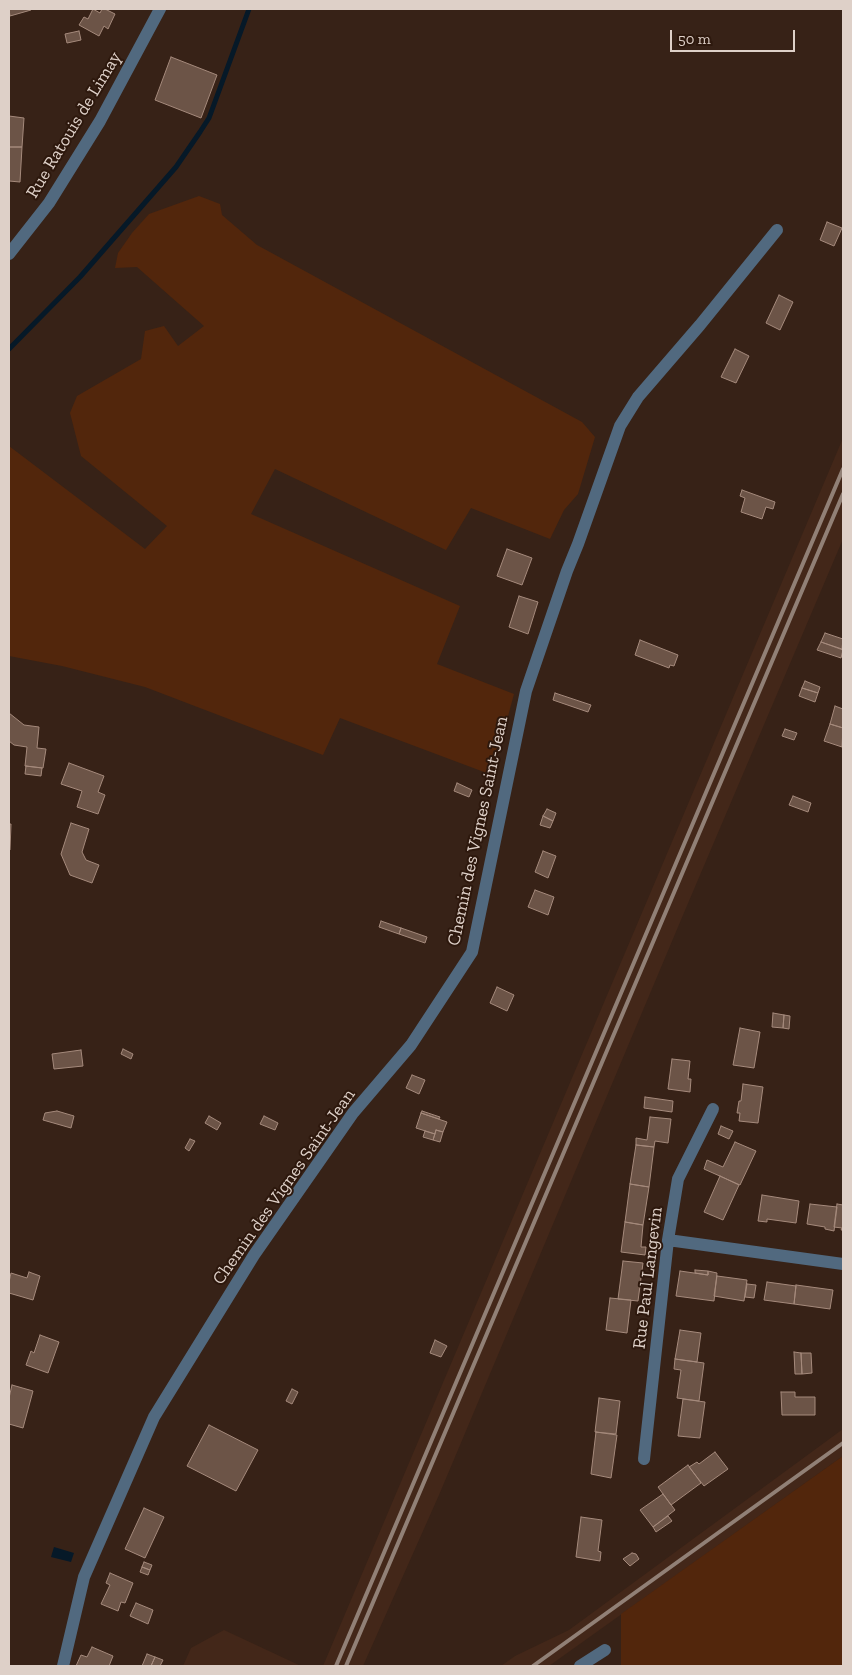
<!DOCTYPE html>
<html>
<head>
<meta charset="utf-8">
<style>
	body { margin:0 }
	#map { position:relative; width:852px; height:1675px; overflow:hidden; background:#372217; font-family:"Zilla Slab",serif }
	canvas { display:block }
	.frame { position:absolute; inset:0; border:10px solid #ded0c8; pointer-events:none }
	.scale { position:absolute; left:670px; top:30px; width:125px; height:22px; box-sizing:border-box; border:2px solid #ded0c8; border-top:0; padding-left:6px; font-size:15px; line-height:18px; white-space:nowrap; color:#ded0c8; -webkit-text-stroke:4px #2d180d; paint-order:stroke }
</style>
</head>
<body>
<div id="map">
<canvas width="852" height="1675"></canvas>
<div class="frame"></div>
<div class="scale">50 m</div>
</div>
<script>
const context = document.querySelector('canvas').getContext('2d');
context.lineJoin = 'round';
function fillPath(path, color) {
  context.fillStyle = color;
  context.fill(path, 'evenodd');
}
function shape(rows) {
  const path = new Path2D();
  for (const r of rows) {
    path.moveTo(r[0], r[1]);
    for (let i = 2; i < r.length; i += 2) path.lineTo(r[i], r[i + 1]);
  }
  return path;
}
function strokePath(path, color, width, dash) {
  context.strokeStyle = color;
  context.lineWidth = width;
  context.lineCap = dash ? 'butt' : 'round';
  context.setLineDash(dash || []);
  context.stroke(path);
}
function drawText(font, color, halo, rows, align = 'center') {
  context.font = font + ' "Zilla Slab",serif';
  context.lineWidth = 4;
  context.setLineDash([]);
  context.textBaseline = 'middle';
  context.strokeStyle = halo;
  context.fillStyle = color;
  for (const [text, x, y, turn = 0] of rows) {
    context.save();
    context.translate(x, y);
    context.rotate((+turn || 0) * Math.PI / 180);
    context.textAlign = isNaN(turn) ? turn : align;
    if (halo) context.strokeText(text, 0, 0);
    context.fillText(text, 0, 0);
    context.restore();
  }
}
const built = shape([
	[843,438,843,539,686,908,439,1495,363,1666,323,1666],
	[843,1429,843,1456,549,1666,501,1666,515,1656,569,1630],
	[224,1630,301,1666,183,1666,191,1648]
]);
const green = shape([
	[199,196,220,204,222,215,257,245,582,422,595,437,578,494,564,510,550,539,471,508,446,550,275,469,251,514,460,606,437,664,514,694,492,775,340,718,323,755,145,687,62,666,9,656,9,446,145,549,167,526,81,456,70,413,77,396,141,359,145,331,164,326,178,346,204,326,137,267,115,268,118,253,132,233,149,214],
	[843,1456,843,1666,621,1666,621,1614]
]);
const water = shape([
	[54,1547,74,1553,71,1562,51,1557]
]);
const stream = shape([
	[9,349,80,277,176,167,200,132,209,118,249,9]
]);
const building = shape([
	[9,9,31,9,31,10,10,16,9,9],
	[93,9,100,13,102,9,105,9,115,14,108,29,104,26,99,36,79,25,84,17,88,19,93,9],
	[79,31,81,40,67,43,65,34,79,31],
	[171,57,217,75,201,118,155,100,171,57],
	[9,116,24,118,22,147,9,147,9,116],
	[9,147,22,147,20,182,9,181,9,147],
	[827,222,842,228,834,246,820,240,827,222],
	[779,295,793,302,780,330,766,323,779,295],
	[735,349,749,356,736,383,721,377,735,349],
	[742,490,775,502,773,509,766,507,762,519,741,512,745,498,740,496,742,490],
	[507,549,532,558,522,585,497,576,507,549],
	[519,596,538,602,528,634,509,627,519,596],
	[825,633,843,639,842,649,821,642,825,633],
	[640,640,678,655,674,666,670,665,669,668,635,655,640,640],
	[821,642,843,650,841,658,817,650,821,642],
	[805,681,820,687,818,693,802,688,805,681],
	[802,688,818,693,815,702,799,696,802,688],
	[555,693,591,705,588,712,553,700,555,693],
	[835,706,843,709,843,728,830,724,835,706],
	[9,713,24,725,39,727,37,748,46,749,43,768,25,766,27,747,14,745,9,741,9,713],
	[830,724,843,728,842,747,824,741,830,724],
	[785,729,797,733,794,740,782,736,785,729],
	[69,763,104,776,98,792,105,795,98,814,77,807,82,791,61,784,69,763],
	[26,766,42,768,41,776,25,774,26,766],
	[457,783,472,790,469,797,454,791,457,783],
	[793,796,811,803,808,812,789,805,793,796],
	[547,809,556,813,553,821,543,816,547,809],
	[543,816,553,821,550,828,540,825,543,816],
	[71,823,89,829,82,852,86,860,99,865,92,883,70,875,61,854,71,823],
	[9,824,11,824,10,850,9,850,9,824],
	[543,851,556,856,548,878,535,872,543,851],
	[535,890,554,897,548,915,528,907,535,890],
	[381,921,401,928,399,934,379,927,381,921],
	[401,928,427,937,425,943,399,934,401,928],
	[497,987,514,995,507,1011,490,1003,497,987],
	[773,1013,784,1015,783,1028,772,1027,773,1013],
	[784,1015,790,1016,789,1029,783,1028,784,1015],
	[740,1028,760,1032,754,1068,733,1065,740,1028],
	[123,1049,133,1054,131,1059,121,1054,123,1049],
	[81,1050,83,1066,54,1069,52,1054,81,1050],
	[672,1059,690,1061,688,1079,691,1079,690,1092,668,1089,672,1059],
	[412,1075,425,1080,419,1094,406,1088,412,1075],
	[743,1084,763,1087,758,1123,739,1121,740,1113,737,1113,739,1101,741,1101,743,1084],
	[645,1097,673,1101,672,1112,644,1108,645,1097],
	[57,1111,74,1116,71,1128,43,1120,45,1113,57,1111],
	[422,1111,440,1117,439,1119,421,1113,422,1111],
	[421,1113,447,1122,443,1132,436,1130,435,1134,416,1128,421,1113],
	[209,1116,221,1123,217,1130,205,1123,209,1116],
	[264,1116,278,1123,275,1130,260,1124,264,1116],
	[650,1117,671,1119,668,1143,655,1141,654,1147,636,1145,636,1138,647,1140,650,1117],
	[721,1126,733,1131,729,1139,718,1134,721,1126],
	[436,1130,443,1132,440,1142,433,1140,436,1130],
	[425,1131,435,1134,433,1140,423,1137,425,1131],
	[190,1139,195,1141,189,1151,185,1148,190,1139],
	[735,1142,756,1151,740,1185,704,1169,707,1160,723,1167,735,1142],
	[636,1145,654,1147,649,1187,630,1184,636,1145],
	[720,1176,739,1185,723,1220,704,1212,720,1176],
	[630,1184,649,1187,643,1225,625,1222,630,1184],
	[762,1195,799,1201,796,1223,767,1219,767,1222,758,1221,762,1195],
	[810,1204,837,1207,834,1231,825,1229,825,1227,807,1224,810,1204],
	[837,1204,843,1205,843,1230,841,1230,842,1228,834,1227,837,1204],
	[261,1213,267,1216,260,1229,254,1225,261,1213],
	[625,1222,643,1225,641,1247,646,1247,645,1255,621,1252,625,1222],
	[623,1261,643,1263,638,1301,618,1299,623,1261],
	[695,1270,708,1271,708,1275,695,1273,695,1270],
	[680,1271,708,1275,708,1271,717,1273,714,1301,676,1296,680,1271],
	[29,1272,40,1276,33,1300,9,1293,9,1282,11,1273,27,1278,29,1272],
	[717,1276,747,1280,744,1301,714,1296,717,1276],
	[767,1282,796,1286,794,1304,764,1300,767,1282],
	[747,1284,756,1285,754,1298,745,1297,747,1284],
	[796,1285,833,1290,830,1309,794,1304,796,1285],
	[610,1298,631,1300,627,1333,606,1330,610,1298],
	[680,1330,701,1333,697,1362,675,1359,680,1330],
	[40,1335,59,1342,48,1373,26,1365,31,1351,34,1353,40,1335],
	[435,1340,447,1346,441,1357,430,1353,435,1340],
	[794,1352,801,1353,802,1374,795,1374,794,1352],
	[801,1353,811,1353,812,1373,802,1374,801,1353],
	[675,1359,704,1363,699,1401,677,1398,681,1370,674,1369,675,1359],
	[12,1385,33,1391,23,1428,9,1424,9,1398,12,1385],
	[292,1389,298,1392,292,1404,286,1401,292,1389],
	[781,1392,795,1392,795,1397,815,1397,815,1415,782,1415,781,1392],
	[599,1398,620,1401,616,1434,595,1432,599,1398],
	[683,1399,705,1402,700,1438,678,1436,683,1399],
	[209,1425,258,1450,236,1491,187,1466,209,1425],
	[596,1432,617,1435,611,1478,591,1474,596,1432],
	[715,1452,728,1469,704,1486,689,1467,697,1462,699,1464,715,1452],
	[688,1465,701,1483,671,1505,658,1487,688,1465],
	[663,1494,675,1510,653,1527,640,1510,663,1494],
	[144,1508,164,1517,145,1558,125,1549,144,1508],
	[668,1516,672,1521,656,1532,653,1527,668,1516],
	[581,1517,602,1520,598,1551,601,1552,600,1561,576,1557,581,1517],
	[632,1553,636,1554,639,1559,630,1566,623,1559,632,1553],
	[144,1562,152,1565,150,1570,142,1567,144,1562],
	[142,1567,150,1570,148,1575,140,1572,142,1567],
	[110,1573,133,1583,125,1603,121,1602,118,1611,101,1604,110,1585,106,1583,110,1573],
	[136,1603,153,1610,148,1624,130,1616,136,1603],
	[92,1647,113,1656,109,1666,76,1666,81,1655,87,1657,92,1647],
	[147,1654,155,1657,151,1666,142,1666,147,1654],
	[155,1657,163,1660,160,1666,151,1666,155,1657]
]);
const minor = shape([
	[9,254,49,203,100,121,160,9],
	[668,1240,843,1264],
	[644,1459,668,1240,678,1179,713,1109],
	[63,1666,84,1577,154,1417,254,1255,353,1113,411,1045,472,952,526,691,567,571,578,544,620,426,638,397,700,325,777,230],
	[580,1666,605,1650]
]);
const rail = shape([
	[336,1666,843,469],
	[346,1666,843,494],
	[533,1666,843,1443]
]);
const streetNames = [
	["Rue Ratouis de Limay",74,125,-59],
	["Chemin des Vignes Saint-Jean",478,831,-78],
	["Chemin des Vignes Saint-Jean",284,1187,-55],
	["Rue Paul Langevin",648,1278,-83]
];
fillPath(built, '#432719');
fillPath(green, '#52260c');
fillPath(water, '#061928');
strokePath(stream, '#061928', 5);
fillPath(building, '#6c5447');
strokePath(building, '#a58a7c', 1);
strokePath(minor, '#51697f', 12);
strokePath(rail, '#918076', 4);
drawText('18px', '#ded0c8', '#2d180d', streetNames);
</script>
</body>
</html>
